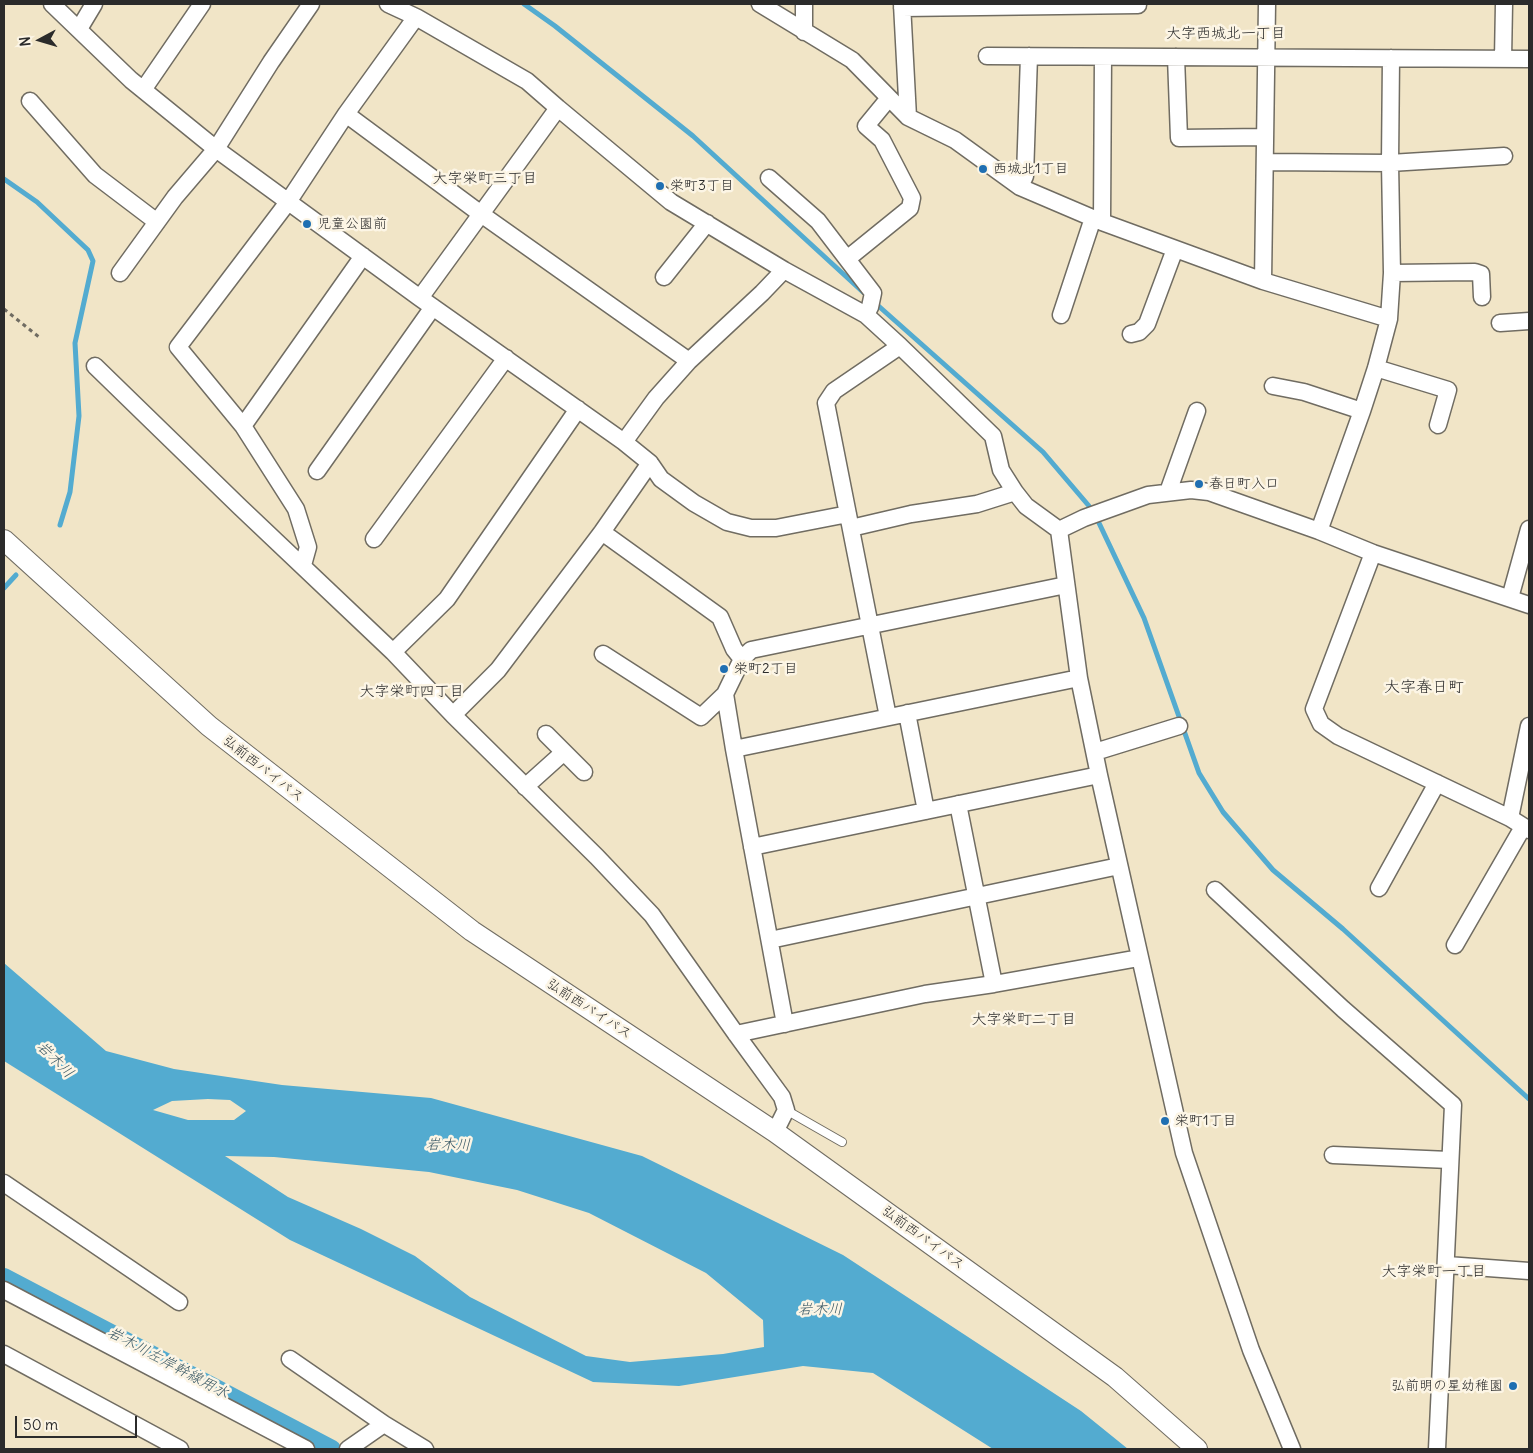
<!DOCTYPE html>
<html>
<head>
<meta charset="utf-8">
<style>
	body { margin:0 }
	#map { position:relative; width:1533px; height:1453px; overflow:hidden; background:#f1e5c7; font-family:Delius,sans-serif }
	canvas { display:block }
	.frame { position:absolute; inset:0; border:5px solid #2b2b2b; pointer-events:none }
	.north { position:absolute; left:15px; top:15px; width:50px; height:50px; -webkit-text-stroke:4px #fcf5e5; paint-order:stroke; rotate:264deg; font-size:14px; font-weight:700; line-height:20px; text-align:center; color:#2b2b2b }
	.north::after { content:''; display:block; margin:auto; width:18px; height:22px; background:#2b2b2b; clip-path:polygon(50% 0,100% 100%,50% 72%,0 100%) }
	.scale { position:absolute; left:15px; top:1416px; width:122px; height:22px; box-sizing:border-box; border:2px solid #2b2b2b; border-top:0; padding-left:6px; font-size:15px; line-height:18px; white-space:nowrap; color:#2b2b2b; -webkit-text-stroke:4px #fcf5e5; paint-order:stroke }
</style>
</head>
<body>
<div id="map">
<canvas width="1533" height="1453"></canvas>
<div class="frame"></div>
<div class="north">N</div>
<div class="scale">50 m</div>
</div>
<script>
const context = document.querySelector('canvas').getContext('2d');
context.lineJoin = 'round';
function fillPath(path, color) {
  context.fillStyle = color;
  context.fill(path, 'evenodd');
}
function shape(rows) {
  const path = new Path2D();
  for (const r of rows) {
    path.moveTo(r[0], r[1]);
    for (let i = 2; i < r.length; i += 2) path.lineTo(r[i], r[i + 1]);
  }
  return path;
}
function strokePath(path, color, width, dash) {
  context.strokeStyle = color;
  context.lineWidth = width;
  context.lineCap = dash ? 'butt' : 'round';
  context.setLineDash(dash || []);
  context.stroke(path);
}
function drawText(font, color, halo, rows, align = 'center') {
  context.font = font + ' Delius,"Klee One",sans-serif';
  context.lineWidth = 5;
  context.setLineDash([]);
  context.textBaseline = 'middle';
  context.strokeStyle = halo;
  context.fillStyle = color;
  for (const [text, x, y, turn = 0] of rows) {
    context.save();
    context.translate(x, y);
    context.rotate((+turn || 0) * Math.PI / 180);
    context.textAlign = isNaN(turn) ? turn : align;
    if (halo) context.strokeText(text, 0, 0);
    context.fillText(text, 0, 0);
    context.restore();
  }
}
const water = shape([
	[4,963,106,1051,174,1069,282,1085,431,1098,642,1156,843,1255,1081,1411,1128,1449,993,1449,873,1373,803,1366,679,1386,593,1382,290,1240,4,1061],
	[208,1099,230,1100,246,1111,234,1120,188,1120,153,1110,172,1101],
	[225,1156,274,1157,429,1172,517,1190,589,1213,706,1273,763,1320,764,1347,723,1354,630,1362,586,1356,470,1297,415,1256,361,1229,288,1197]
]);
const stream = shape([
	[524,4,555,26,693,136,864,293],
	[4,179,37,202,88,250,93,261,75,343,79,416,70,492,60,525],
	[874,302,1043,452,1089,506],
	[1099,523,1144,618,1199,773,1223,812,1273,870,1343,929,1529,1099],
	[4,588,16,575]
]);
const canal = shape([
	[4,1277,332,1449]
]);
const path = shape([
	[4,309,39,337]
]);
const service = shape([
	[786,1110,842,1142]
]);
const minor = shape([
	[52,4,131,80,216,149,420,298,624,442,650,463,661,479,694,503,727,522,751,528,776,528,848,514],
	[388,4,416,17,527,81,558,108,671,202,784,270,866,315,900,346,993,436,1001,470,1015,492],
	[760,4,852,60,908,117,955,140,1020,187,1102,222,1263,281,1389,319],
	[804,4,804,32],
	[902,4,908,117],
	[902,8,1138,5,1138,4],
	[79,29,94,4],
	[987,56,1529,59],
	[1176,57,1179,138,1265,137],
	[1503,59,1504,4],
	[143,90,202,4],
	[30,101,95,175,157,222],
	[346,114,481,214,689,361],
	[1265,162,1390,163,1504,156],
	[769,178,818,221,847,259],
	[1020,187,1025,176,1029,56],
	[1102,222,1103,57],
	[120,273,175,197,216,149,271,62,311,4],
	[1392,273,1475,272,1481,274,1482,297],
	[664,277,707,223],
	[1263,281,1267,4],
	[420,298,558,108],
	[866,315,870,307,873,293,847,259,910,208,912,198,882,140,866,126,889,98],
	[1061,315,1093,218],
	[1500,323,1529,321],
	[1131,334,1139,332,1147,324,1175,249],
	[95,366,240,507,393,652,453,715,597,857,652,915,736,1034,782,1097,786,1110,775,1132],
	[1376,368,1448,390,1438,425],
	[1273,386,1304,392,1362,411],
	[243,426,363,256],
	[624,442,656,398,689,361,762,293,784,270],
	[317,471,433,307],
	[1168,492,1197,411],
	[851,528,911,514,977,504,1015,492,1026,506,1059,530,1079,678,1099,775,1184,1153,1251,1350,1292,1449],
	[1059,530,1084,518,1148,495,1191,490,1209,492,1319,531,1373,553,1529,605],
	[1319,531,1362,411,1376,368,1389,319,1392,273,1390,163,1391,58],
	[602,532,720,617,734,649,742,659],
	[374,539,506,358],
	[1373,553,1314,709,1321,724,1338,736,1510,818,1529,830],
	[303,565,308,547,296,509,243,426,178,347,288,202,346,114,416,17],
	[1510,598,1529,529],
	[393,652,447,599,578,409],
	[603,654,701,717,725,694],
	[907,713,926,811],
	[453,715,498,670,602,532,650,463],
	[888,717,826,403,834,391,900,346],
	[546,734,584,772],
	[734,749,1079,678],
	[1095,752,1179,726],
	[525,787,564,752],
	[958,804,994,984],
	[1510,818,1529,726],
	[752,847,1099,775],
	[1379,888,1437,783],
	[1215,890,1343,1009,1453,1105,1437,1449],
	[770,940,1119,866],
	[1455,945,1523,827],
	[785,1024,734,749,725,694,742,659,751,650,1066,585],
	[736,1034,925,994,994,984,1139,958],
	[1333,1155,1449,1160],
	[4,1183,179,1302],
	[1447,1265,1529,1271],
	[4,1290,306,1449],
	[4,1354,180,1449],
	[290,1359,384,1424,425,1449],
	[348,1449,384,1424]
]);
const tertiary = shape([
	[4,540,209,726,472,931,775,1132,1115,1377,1197,1449]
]);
const markers = [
	[983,169,5,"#1f6fb2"],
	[660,186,5,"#1f6fb2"],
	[307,224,5,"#1f6fb2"],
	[1199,484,5,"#1f6fb2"],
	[724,669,5,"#1f6fb2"],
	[1165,1121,5,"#1f6fb2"],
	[1513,1386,5,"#1f6fb2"]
];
const poiNames = [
	["西城北1丁目",993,169],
	["栄町3丁目",670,186],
	["児童公園前",317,224],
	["春日町入口",1209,484],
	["栄町2丁目",734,669],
	["栄町1丁目",1175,1121],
	["弘前明の星幼稚園",1503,1386,"right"]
];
const streetNames = [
	["弘前西バイパス",263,769,38],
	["弘前西バイパス",589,1009,33],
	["弘前西バイパス",923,1238,36]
];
const neighbourhoodNames = [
	["大字西城北一丁目",1226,34],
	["大字栄町三丁目",485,179],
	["大字栄町四丁目",412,692],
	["大字栄町二丁目",1024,1020],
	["大字栄町一丁目",1434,1272]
];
const waterNames = [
	["岩木川",55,1060,45],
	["岩木川",448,1145,1],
	["岩木川",820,1310],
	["岩木川左岸幹線用水",168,1363,28]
];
const quarterNames = [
	["大字春日町",1424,687]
];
fillPath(water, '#53abd0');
strokePath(stream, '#53abd0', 5);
strokePath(canal, '#53abd0', 18);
strokePath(service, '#706c62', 10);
strokePath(minor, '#706c62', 19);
strokePath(tertiary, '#706c62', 22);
strokePath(path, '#706c62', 3, [4, 4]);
strokePath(service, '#fff', 8);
strokePath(minor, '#fff', 16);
strokePath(tertiary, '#fff', 20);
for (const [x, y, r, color] of markers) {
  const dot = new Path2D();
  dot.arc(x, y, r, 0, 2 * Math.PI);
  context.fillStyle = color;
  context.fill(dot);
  strokePath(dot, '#fcf5e5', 2);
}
drawText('14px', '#2b2b2b', '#fcf5e5', poiNames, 'left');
drawText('14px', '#2b2b2b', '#fcf5e5', streetNames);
drawText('15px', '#2b2b2b', '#fcf5e5', neighbourhoodNames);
drawText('italic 15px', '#395865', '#fcf5e5', waterNames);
drawText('16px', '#2b2b2b', '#fcf5e5', quarterNames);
</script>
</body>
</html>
